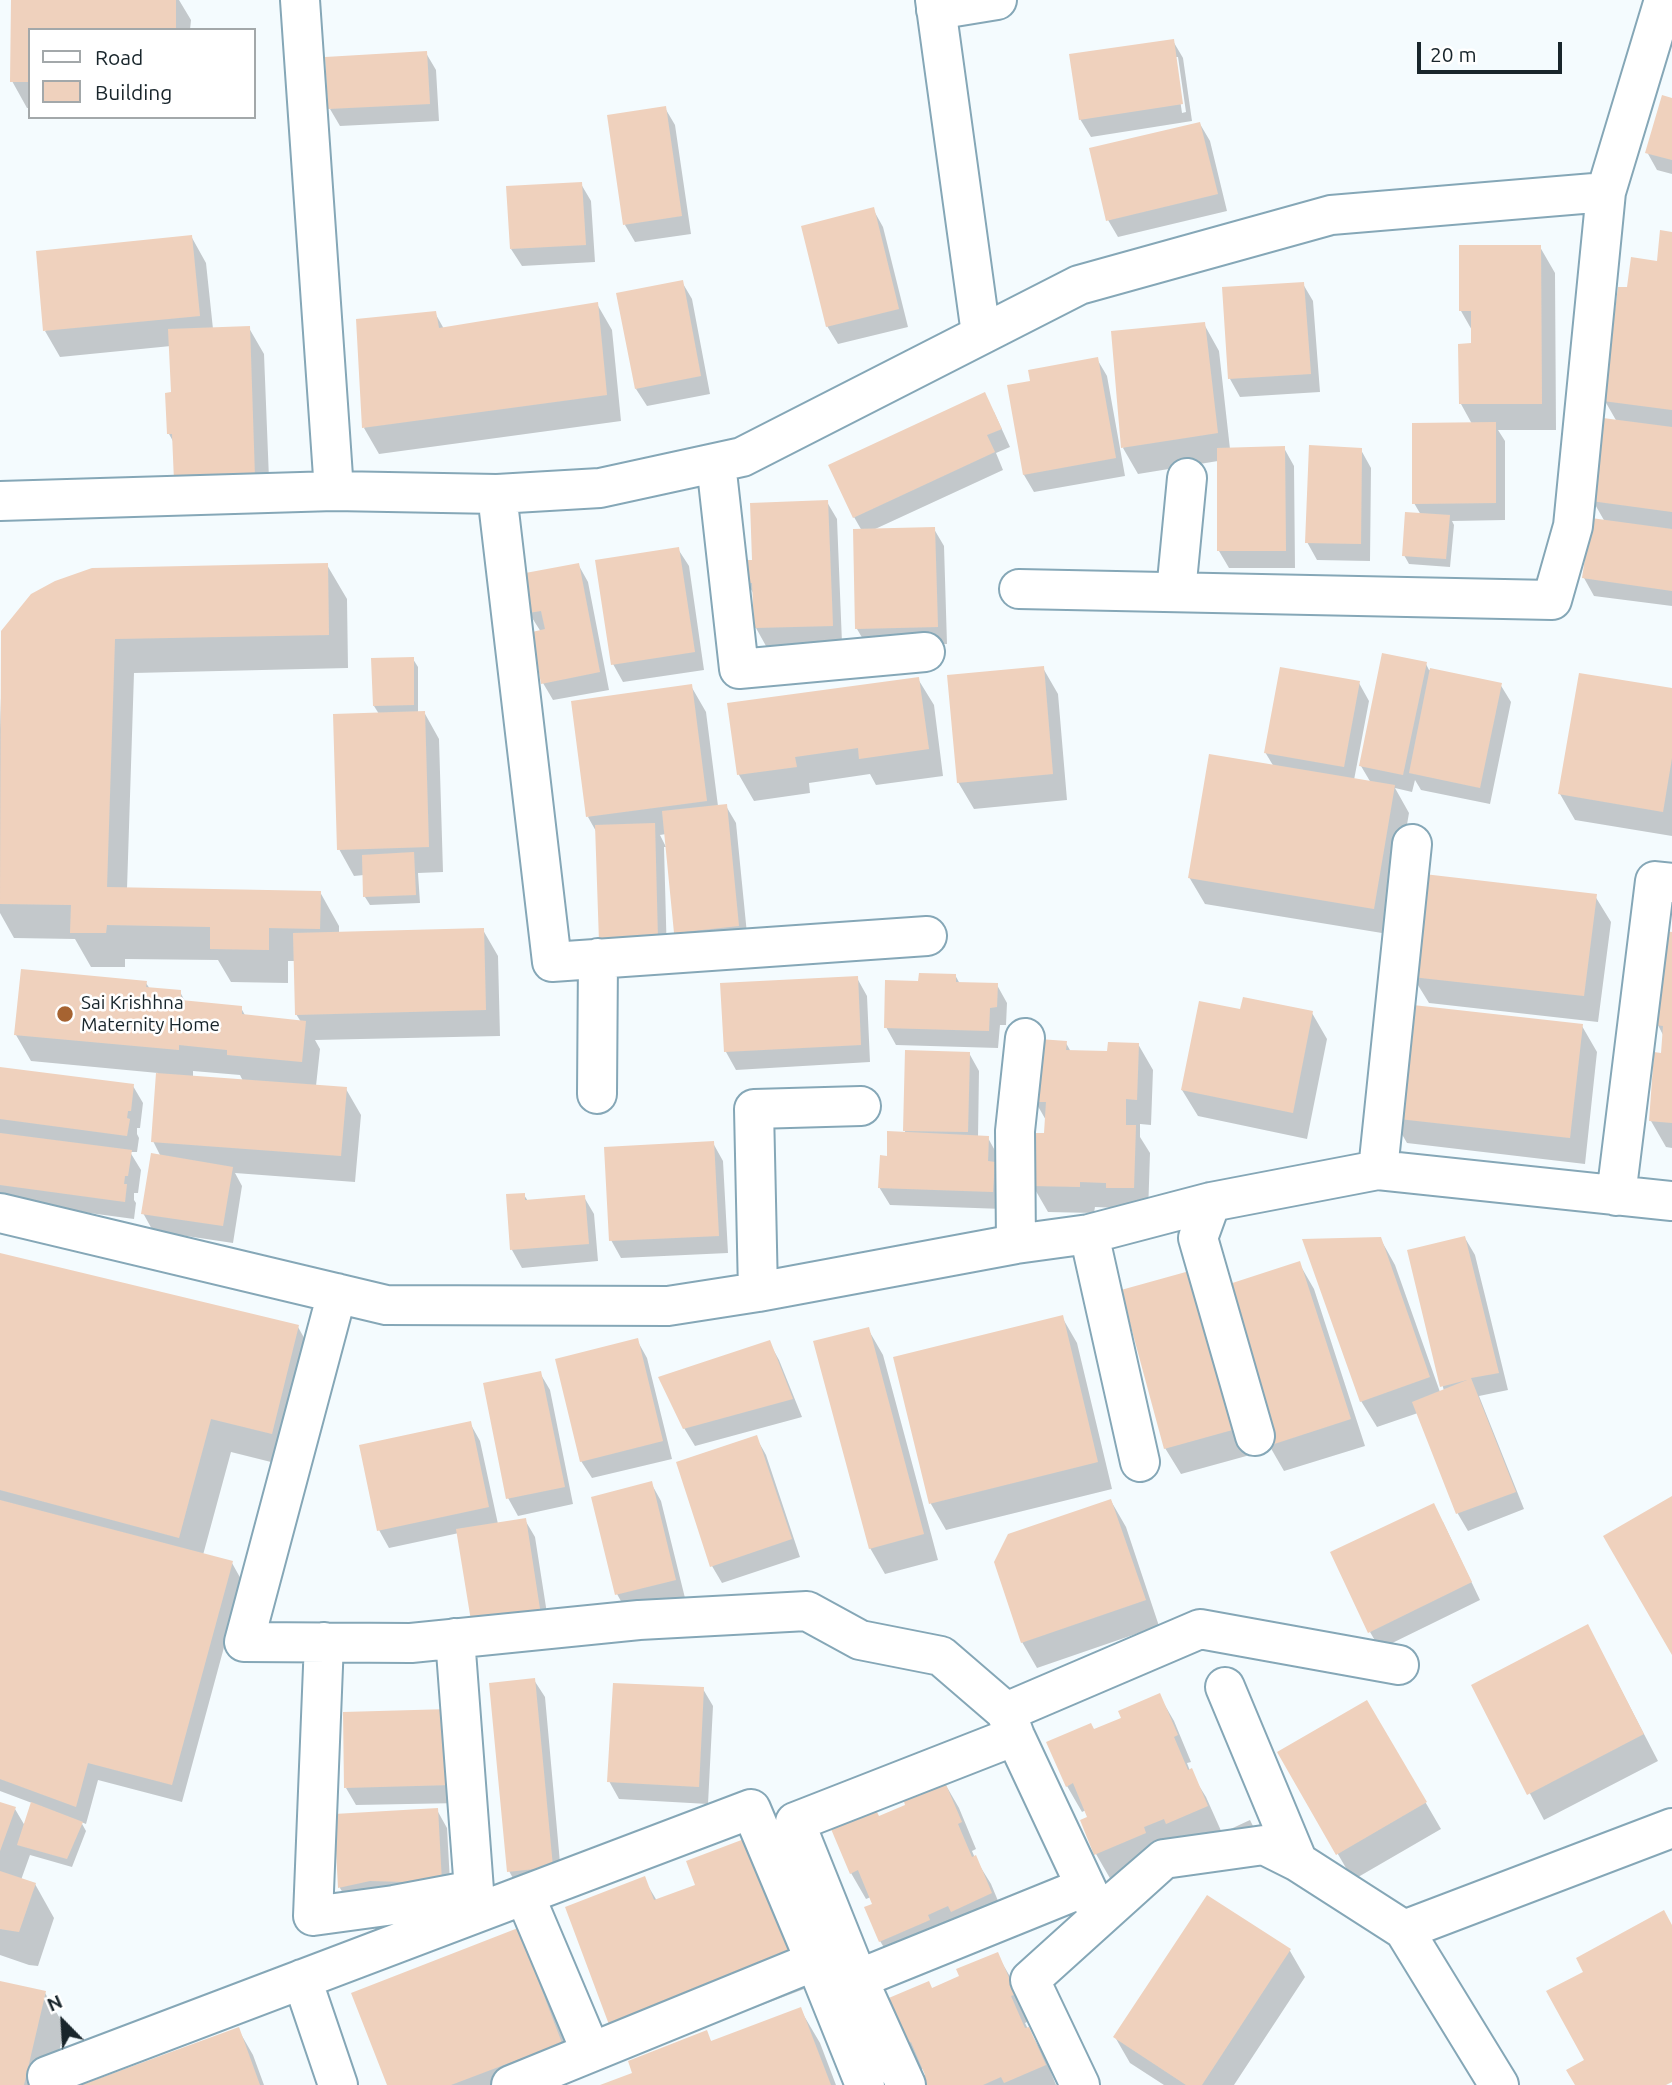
<!DOCTYPE html>
<html>
<head>
<meta charset="utf-8">
<style>
	body { margin:0 }
	#map { position:relative; width:1672px; height:2085px; overflow:hidden; background:#f4fbfe; font-family:Ubuntu,sans-serif }
	canvas { display:block }
	.legend { position:absolute; left:28px; top:28px; width:228px; height:91px; box-sizing:border-box; background:#fff; border:2px solid #a3a8aa; margin:0; padding:9px 12px; list-style:none; font-size:21px; color:#18252b }
	.legend li { display:flex; align-items:center; gap:14px; height:35px }
	.legend b { width:35px; border:2px solid #a3a8aa }
	.north { position:absolute; left:28px; top:1987px; width:70px; height:70px; -webkit-text-stroke:5px #fff; paint-order:stroke; rotate:336deg; font-size:19px; font-weight:700; line-height:28px; text-align:center; color:#18252b }
	.north::after { content:''; display:block; margin:auto; width:24px; height:32px; background:#18252b; clip-path:polygon(50% 0,100% 100%,50% 72%,0 100%) }
	.scale { position:absolute; left:1417px; top:42px; width:145px; height:32px; box-sizing:border-box; border:4px solid #18252b; border-top:0; padding-left:9px; font-size:21px; line-height:24px; white-space:nowrap; color:#18252b; -webkit-text-stroke:5px #fff; paint-order:stroke }
</style>
</head>
<body>
<div id="map">
<canvas width="1672" height="2085"></canvas>
<ul class="legend">
<li><b style="height:9px;background:#fff"></b>Road</li>
<li><b style="height:19px;background:#efd1bd"></b>Building</li>
</ul>
<div class="north">N</div>
<div class="scale">20 m</div>
</div>
<script>
const context = document.querySelector('canvas').getContext('2d');
context.lineJoin = 'round';
function fillPath(path, color) {
  context.fillStyle = color;
  context.fill(path, 'evenodd');
}
function shape(rows) {
  const path = new Path2D();
  for (const r of rows) {
    path.moveTo(r[0], r[1]);
    for (let i = 2; i < r.length; i += 2) path.lineTo(r[i], r[i + 1]);
  }
  return path;
}
function strokePath(path, color, width, dash) {
  context.strokeStyle = color;
  context.lineWidth = width;
  context.lineCap = dash ? 'butt' : 'round';
  context.setLineDash(dash || []);
  context.stroke(path);
}
function drawText(font, color, halo, rows, align = 'center') {
  context.font = font + ' Ubuntu,sans-serif';
  context.lineWidth = 5;
  context.setLineDash([]);
  context.textBaseline = 'middle';
  context.strokeStyle = halo;
  context.fillStyle = color;
  for (const [text, x, y, turn = 0] of rows) {
    context.save();
    context.translate(x, y);
    context.rotate((+turn || 0) * Math.PI / 180);
    context.textAlign = isNaN(turn) ? turn : align;
    if (halo) context.strokeText(text, 0, 0);
    context.fillText(text, 0, 0);
    context.restore();
  }
}
const shadow = shape([
	[13,0,179,0,191,20,190,30,30,30,30,108,27,108,12,81],
	[1173,41,1183,58,1192,121,1091,137,1080,119],
	[1174,57,1178,57,1186,112,1182,113],
	[426,53,436,70,439,121,340,126,330,109],
	[1672,100,1672,174,1657,170,1647,152],
	[665,108,675,125,691,234,635,242,625,225],
	[1200,124,1210,141,1227,211,1118,237,1108,220],
	[581,184,591,201,595,262,522,266,511,249],
	[873,209,883,227,908,327,838,344,827,326],
	[1672,233,1672,606,1594,596,1584,578,1605,522,1593,501,1617,422,1605,401,1628,289,1658,263],
	[191,236,206,263,213,329,249,328,264,354,270,504,174,443,169,434,173,394,171,346,60,357,45,331],
	[1540,247,1555,273,1556,430,1498,430,1505,441,1505,520,1452,521,1454,525,1450,567,1409,564,1404,555,1421,515,1414,503,1472,424,1461,404,1472,345,1473,332,1461,311],
	[682,282,692,299,710,394,647,406,636,389],
	[1303,284,1313,301,1320,392,1240,397,1230,379,1224,289],
	[597,304,612,330,621,421,379,454,364,428,435,313,444,329],
	[1204,324,1219,351,1230,449,1284,448,1294,466,1295,568,1229,568,1219,551,1218,461,1138,474,1123,448],
	[1097,359,1107,376,1125,476,1034,492,1024,475,1009,387,1032,382],
	[994,412,1010,447,996,453,1003,470,873,530,934,529,944,546,947,644,867,646,857,629,862,531,854,517],
	[1361,450,1371,468,1370,561,1317,560,1307,542],
	[827,502,837,519,842,643,766,646,756,628,755,596,747,583,753,562],
	[678,549,689,566,704,670,623,682,613,664],
	[578,564,588,582,609,690,553,700,543,683,541,632,529,613],
	[327,565,347,599,348,668,134,673,127,889,320,892,339,926,339,933,483,930,498,956,500,1036,315,1040,320,1049,316,1086,346,1089,361,1115,355,1182,235,1173,242,1186,233,1243,153,1231,143,1213,161,1157,153,1141,158,1073,31,1061,16,1035,146,983,150,989,180,992,186,1003,241,1008,246,1017,301,1022,296,1014,295,961,288,961,288,983,231,982,218,960,125,959,125,967,91,967,75,939,14,938,0,913,0,729,3,632],
	[193,1071,240,1075,243,1081,193,1077],
	[413,659,418,667,418,713,424,712,439,739,443,872,418,873,420,903,370,905,365,897,364,875,354,876,339,849,379,714,374,706],
	[1426,664,1429,670,1500,684,1511,702,1490,804,1421,790,1415,780,1412,792,1395,788,1409,813,1388,934,1205,904,1189,877,1274,767,1265,752,1359,683,1369,701,1354,780,1371,783,1361,766],
	[1043,668,1058,694,1067,800,974,809,958,782],
	[918,679,934,705,943,776,876,785,870,774,809,783,810,793,754,801,739,775,729,704],
	[691,686,706,712,718,806,726,806,736,823,748,944,686,950,676,933,666,834,660,835,666,847,664,847,667,958,588,817],
	[1672,690,1672,836,1575,820,1560,794],
	[1595,896,1611,922,1598,1022,1429,1003,1413,977],
	[1672,934,1672,1148,1666,1147,1651,1121,1663,1055,1664,1037,1658,1025],
	[955,975,960,984,997,985,1007,1003,1006,1025,1000,1025,998,1048,896,1045,886,1027,920,983],
	[857,978,867,996,870,1062,736,1070,726,1052,722,985],
	[1242,1011,1312,1013,1327,1039,1307,1139,1198,1116,1182,1090],
	[1582,1026,1597,1052,1585,1164,1407,1143,1392,1117],
	[1066,1043,1071,1052,1108,1053,1138,1044,1153,1070,1151,1125,1140,1124,1140,1137,1150,1153,1148,1214,1119,1208,1095,1207,1094,1213,1048,1212,1033,1186,1046,1134,1047,1122,1035,1101],
	[907,1052,969,1053,979,1071,978,1138,988,1138,998,1156,1003,1209,890,1205,879,1187,888,1157,905,1134],
	[0,1069,133,1086,143,1103,140,1128,137,1128,137,1134,139,1138,137,1152,130,1152,141,1170,138,1193,134,1193,134,1200,136,1203,134,1219,0,1201],
	[713,1143,723,1161,728,1253,621,1258,611,1240],
	[524,1195,528,1201,584,1197,594,1214,598,1261,522,1268,512,1250,507,1196],
	[1380,1238,1395,1265,1440,1392,1444,1391,1409,1252,1465,1238,1475,1255,1508,1390,1479,1396,1524,1509,1468,1531,1458,1514,1418,1413,1377,1427,1361,1401],
	[0,1255,298,1327,317,1361,291,1467,231,1452,203,1555,232,1563,242,1581,182,1802,98,1780,86,1824,81,1822,86,1831,72,1867,30,1855,21,1880,35,1884,54,1918,38,1966,29,1965,0,1955,0,1804,15,1809,25,1826,32,1803,0,1791],
	[1299,1263,1314,1289,1365,1446,1284,1471,1269,1445],
	[1208,1298,1250,1455,1181,1474,1165,1448],
	[1062,1317,1077,1343,1112,1489,946,1530,931,1504,895,1359],
	[868,1329,883,1355,938,1560,885,1574,870,1548],
	[637,1340,647,1358,672,1459,592,1478,581,1461],
	[769,1342,779,1360,802,1417,695,1446,684,1428],
	[540,1373,550,1390,573,1504,518,1516,508,1498],
	[470,1423,480,1441,498,1524,525,1520,535,1537,551,1639,459,1533,389,1548,379,1530],
	[756,1437,766,1455,800,1557,722,1583,712,1566],
	[651,1483,661,1501,685,1598,627,1612,617,1594],
	[1111,1501,1126,1527,1159,1626,1037,1668,1022,1642],
	[1443,1522,1480,1600,1380,1649,1370,1632],
	[1602,1653,1658,1761,1544,1820,1473,1686],
	[534,1680,545,1697,562,1885,519,1889,509,1871],
	[703,1689,713,1706,708,1804,619,1799,609,1781],
	[1159,1695,1174,1721,1191,1762,1187,1763,1190,1771,1206,1797,1222,1833,1250,1820,1267,1854,1235,1869,1230,1861,1111,1880,1096,1854,1090,1817,1086,1810,1082,1812,1067,1786,1094,1731,1124,1719],
	[1367,1702,1441,1829,1353,1880,1279,1753],
	[460,1728,461,1803,356,1805,346,1788],
	[944,1782,959,1808,976,1849,972,1851,975,1858,991,1884,1006,1920,896,1967,880,1941,874,1905,871,1897,866,1899,851,1873,878,1818,907,1806],
	[437,1810,447,1828,451,1900,350,1905,340,1888,335,1816],
	[644,1879,657,1901,812,1986,628,2056],
	[1208,1897,1290,1951,1305,1977,1234,2085,1164,2085,1130,2063,1115,2037],
	[517,1930,532,1956,575,2069,534,2085,388,2085],
	[997,1954,1012,1980,1029,2021,1025,2023,1028,2029,1044,2055,1056,2085,922,2085,927,2076,924,2068,919,2071,904,2045,932,1990,961,1977],
	[0,1983,45,1993,65,2027,51,2085,0,2085],
	[800,2009,820,2043,836,2085,605,2085,635,2074,706,2033,712,2043],
	[238,2029,253,2055,264,2085,85,2085]
]);
const building = shape([
	[11,0,176,0,176,30,30,30,30,82,10,82],
	[1174,39,1183,104,1079,120,1069,54],
	[427,51,430,104,328,109,325,57],
	[1662,95,1672,98,1672,160,1645,153],
	[666,106,682,216,623,225,607,115],
	[1200,122,1218,194,1106,221,1089,148],
	[582,182,586,245,510,249,506,186],
	[874,207,899,309,826,327,801,226],
	[1660,230,1672,232,1672,410,1603,401,1618,287,1627,287,1631,257,1657,261],
	[192,235,200,316,43,331,36,251],
	[1459,245,1541,245,1542,404,1459,404,1458,344,1471,343,1471,311,1459,311],
	[683,280,701,376,635,389,616,293],
	[1304,282,1311,374,1228,379,1222,287],
	[598,302,607,395,362,428,356,319,436,311,439,328],
	[1205,322,1218,433,1121,448,1111,331],
	[250,326,255,478,174,481,172,434,167,434,165,393,171,392,168,329],
	[1098,357,1116,458,1023,475,1007,385,1030,381,1028,370],
	[985,392,1002,429,987,435,995,452,853,518,828,465],
	[1603,418,1672,427,1672,512,1591,501],
	[1496,422,1496,503,1412,504,1412,423],
	[1309,445,1362,448,1361,544,1305,543],
	[1285,446,1286,551,1217,551,1217,448],
	[828,500,833,626,754,628,752,583,745,583,745,560,752,560,750,503],
	[1405,512,1450,515,1446,559,1402,556],
	[1591,518,1672,529,1672,591,1582,578],
	[935,527,938,627,855,629,853,529],
	[679,547,695,652,611,665,595,560],
	[328,563,329,635,115,639,107,887,321,891,320,929,269,928,269,950,210,949,210,927,107,925,106,933,70,933,71,905,0,904,1,631,31,594,55,581,92,568],
	[579,563,600,672,541,684,532,632,545,629,541,611,528,613,520,574],
	[1382,653,1427,662,1403,775,1359,766],
	[414,657,414,705,373,706,371,658],
	[1044,666,1053,774,957,783,947,675],
	[1280,667,1360,681,1344,767,1264,753],
	[1430,668,1502,683,1480,788,1409,773],
	[1579,673,1672,688,1672,758,1663,812,1558,794],
	[919,677,929,749,859,759,858,748,795,757,797,767,737,775,727,703],
	[692,684,707,801,586,817,571,701],
	[425,711,429,847,337,850,333,714],
	[1209,754,1395,785,1374,909,1188,878],
	[727,804,739,926,674,933,662,811],
	[655,823,658,940,599,942,595,825],
	[414,852,416,895,363,897,362,855],
	[1424,874,1597,894,1584,996,1412,977],
	[484,928,486,1010,295,1015,293,933],
	[1662,931,1672,932,1672,1123,1649,1121,1654,1052,1661,1053,1663,1026,1656,1025],
	[21,969,147,981,146,987,181,990,181,1000,242,1006,242,1014,306,1021,302,1062,227,1055,227,1050,179,1045,179,1050,14,1035],
	[919,973,956,974,956,982,998,983,997,1007,990,1008,989,1031,884,1028,885,980,918,981],
	[858,976,861,1045,724,1052,720,983],
	[1243,997,1313,1011,1293,1113,1181,1090,1199,1001,1240,1009],
	[1404,1004,1583,1024,1570,1138,1390,1118],
	[1025,1038,1067,1041,1066,1050,1107,1051,1108,1042,1139,1043,1137,1100,1126,1099,1126,1125,1136,1125,1134,1188,1106,1188,1106,1183,1080,1182,1080,1187,1031,1186,1032,1133,1044,1133,1046,1102,1033,1102],
	[905,1050,970,1052,968,1132,903,1131],
	[0,1067,134,1084,131,1111,128,1111,127,1118,130,1119,127,1136,0,1119],
	[156,1073,347,1087,341,1156,151,1142],
	[887,1131,989,1136,988,1161,995,1162,993,1192,878,1188,880,1155,887,1156],
	[0,1133,132,1150,128,1176,125,1176,124,1184,127,1184,125,1202,0,1185],
	[714,1141,719,1236,609,1241,604,1147],
	[151,1153,233,1167,223,1226,141,1214],
	[525,1193,525,1200,585,1195,589,1244,510,1250,506,1194],
	[1465,1236,1499,1373,1471,1378,1516,1492,1456,1514,1412,1402,1467,1380,1440,1387,1407,1250],
	[1381,1237,1430,1377,1360,1402,1302,1239],
	[0,1253,299,1325,272,1434,211,1419,179,1538,0,1490],
	[1300,1261,1351,1419,1268,1446,1217,1288],
	[1193,1270,1236,1429,1164,1449,1121,1290],
	[1063,1315,1098,1462,929,1504,893,1357],
	[869,1327,924,1534,869,1549,813,1341],
	[638,1338,663,1441,580,1462,555,1359],
	[770,1340,793,1399,683,1429,658,1377],
	[541,1371,565,1487,506,1499,483,1383],
	[471,1421,489,1507,377,1531,359,1445],
	[757,1435,792,1539,710,1567,676,1462],
	[652,1481,676,1580,615,1595,591,1497],
	[1672,1496,1672,1655,1603,1536],
	[1111,1499,1146,1600,1021,1643,994,1562,1008,1534],
	[0,1500,233,1561,172,1785,88,1763,76,1807,0,1779],
	[1434,1503,1472,1582,1368,1633,1330,1552],
	[526,1518,542,1622,473,1633,456,1529],
	[1588,1624,1644,1734,1527,1795,1471,1685],
	[535,1678,553,1867,507,1872,489,1683],
	[613,1683,704,1687,699,1787,607,1782],
	[1160,1693,1178,1735,1174,1737,1188,1770,1192,1768,1208,1806,1166,1824,1164,1819,1144,1827,1146,1833,1094,1855,1080,1820,1087,1817,1073,1783,1066,1787,1046,1742,1091,1723,1094,1729,1121,1718,1118,1711],
	[1367,1700,1427,1802,1336,1855,1277,1752],
	[450,1709,452,1785,344,1788,343,1712],
	[944,1780,962,1822,958,1824,972,1857,976,1855,992,1893,951,1912,948,1906,928,1915,930,1920,879,1942,864,1907,872,1904,858,1870,850,1874,831,1829,876,1810,879,1816,905,1805,903,1798],
	[0,1802,16,1807,0,1851],
	[31,1802,83,1822,67,1859,17,1845],
	[438,1808,442,1883,370,1881,338,1888,334,1814],
	[752,1836,799,1959,611,2030,565,1907,645,1876,654,1900,695,1885,686,1861],
	[0,1871,36,1883,19,1932,0,1929],
	[1207,1895,1291,1949,1202,2085,1186,2085,1113,2037],
	[1664,1910,1672,1925,1672,2082,1666,2085,1575,2085,1566,2070,1584,2060,1546,1991,1583,1972,1576,1958],
	[518,1928,562,2043,451,2085,387,2085,351,1993],
	[998,1952,1016,1994,1011,1996,1025,2028,1029,2027,1046,2065,1004,2083,1001,2077,983,2085,920,2085,917,2078,925,2075,911,2042,903,2045,884,2000,929,1981,932,1988,959,1976,956,1969],
	[0,1981,46,1991,24,2085,0,2085],
	[801,2007,831,2085,600,2085,632,2073,628,2061,707,2030,711,2041],
	[239,2027,260,2085,81,2085]
]);
const minor = shape([
	[300,0,334,491],
	[935,0,981,334],
	[936,10,997,0],
	[716,463,739,669,925,652],
	[497,494,552,962,927,936],
	[0,501,334,491,497,494,600,488,742,457,1079,285,1331,215,1606,192,1664,0],
	[1019,589,1552,600,1573,526,1606,192],
	[1176,592,1187,478],
	[597,1094,598,958],
	[1378,1170,1412,844],
	[1616,1196,1655,881,1672,883],
	[1211,1202,1198,1238,1255,1436],
	[0,1213,386,1305,668,1306,758,1292,1016,1244,1089,1234,1211,1202,1378,1170,1672,1201],
	[1089,1234,1140,1462],
	[1016,1244,1015,1131,1025,1038],
	[758,1292,754,1109,861,1106],
	[337,1293,244,1642,411,1643,639,1620,807,1611,860,1640,941,1656,1006,1712,1015,1736,1099,1915,1164,1859,1030,1980,1080,2085],
	[324,1642,313,1916,394,1905,474,1890,455,1638],
	[1225,1687,1298,1862],
	[1006,1712,1200,1629,1399,1665],
	[1164,1859,1264,1845,1298,1862,1404,1930,1499,2085],
	[525,1896,591,2052],
	[1404,1930,1672,1828],
	[302,1979,338,2085],
	[858,1979,795,1822,1015,1736],
	[50,2085,47,2076,751,1809,815,1961],
	[511,2085,815,1961,865,2085],
	[906,2085,858,1979,1085,1887]
]);
const markers = [
	[65,1014,9,"#a66331"]
];
const poiNames = [
	["Sai Krishhna",81,1003],
	["Maternity Home",81,1025]
];
fillPath(shadow, '#0003');
fillPath(building, '#efd1bd');
strokePath(minor, '#85a7b7', 42);
strokePath(minor, '#fff', 38);
for (const [x, y, r, color] of markers) {
  const dot = new Path2D();
  dot.arc(x, y, r, 0, 2 * Math.PI);
  context.fillStyle = color;
  context.fill(dot);
  strokePath(dot, '#fff', 2.5);
}
drawText('19px', '#18252b', '#fff', poiNames, 'left');
</script>
</body>
</html>
